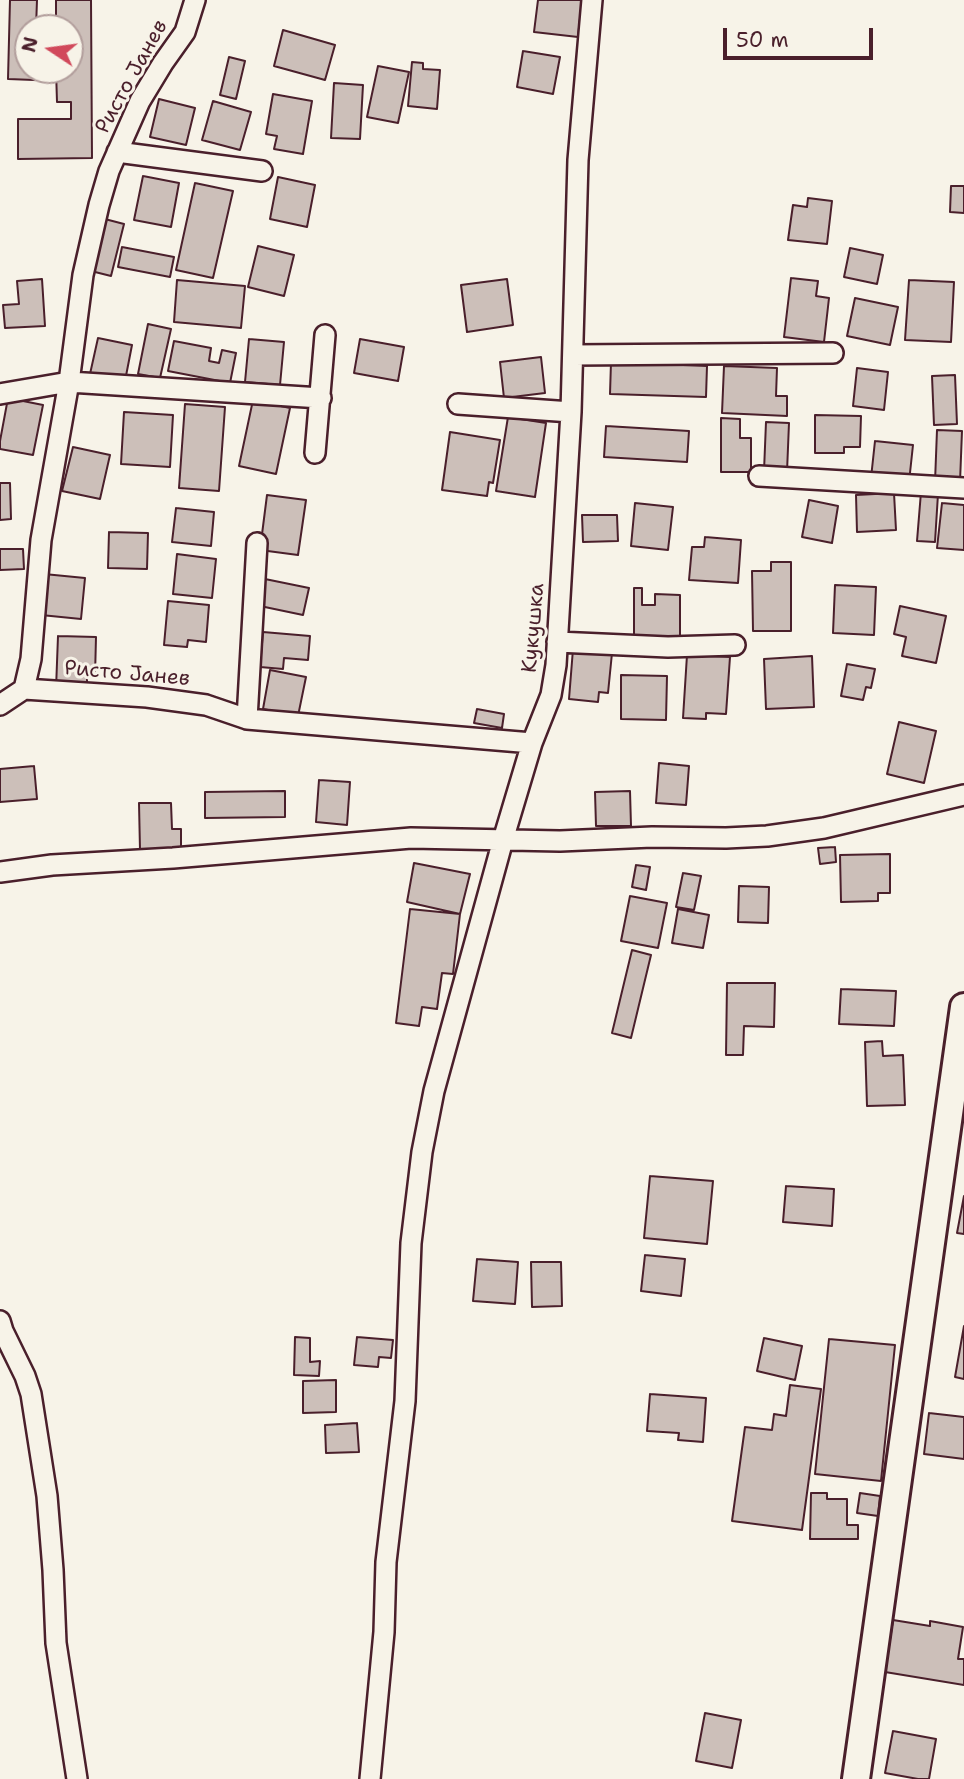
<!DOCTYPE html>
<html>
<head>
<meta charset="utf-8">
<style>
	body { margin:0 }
	#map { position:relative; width:964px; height:1779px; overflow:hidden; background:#f7f3e8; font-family:"Shantell Sans",sans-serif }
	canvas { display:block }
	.north { position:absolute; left:14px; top:14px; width:70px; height:70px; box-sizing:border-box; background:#f7f3e8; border:2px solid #b29e9c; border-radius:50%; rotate:283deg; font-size:19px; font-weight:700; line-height:28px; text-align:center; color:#4a1f2b }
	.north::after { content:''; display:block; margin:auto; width:24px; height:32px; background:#d1495b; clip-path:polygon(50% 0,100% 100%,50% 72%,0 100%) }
	.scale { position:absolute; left:723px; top:28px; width:150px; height:32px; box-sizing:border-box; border:4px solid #4a1f2b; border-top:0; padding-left:9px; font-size:21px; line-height:24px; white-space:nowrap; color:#4a1f2b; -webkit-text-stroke:5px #f7f3e8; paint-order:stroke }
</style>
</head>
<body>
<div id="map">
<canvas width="964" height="1779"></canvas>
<div class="north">N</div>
<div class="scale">50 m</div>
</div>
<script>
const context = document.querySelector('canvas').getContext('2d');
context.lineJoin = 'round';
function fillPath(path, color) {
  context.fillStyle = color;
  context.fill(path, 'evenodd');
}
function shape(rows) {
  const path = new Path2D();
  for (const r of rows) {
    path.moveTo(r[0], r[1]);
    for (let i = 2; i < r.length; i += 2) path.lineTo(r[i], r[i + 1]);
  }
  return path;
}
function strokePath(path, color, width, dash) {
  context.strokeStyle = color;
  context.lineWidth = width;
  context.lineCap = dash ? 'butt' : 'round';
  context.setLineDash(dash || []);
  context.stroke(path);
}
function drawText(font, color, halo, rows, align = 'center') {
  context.font = font + ' "Shantell Sans",sans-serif';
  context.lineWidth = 6;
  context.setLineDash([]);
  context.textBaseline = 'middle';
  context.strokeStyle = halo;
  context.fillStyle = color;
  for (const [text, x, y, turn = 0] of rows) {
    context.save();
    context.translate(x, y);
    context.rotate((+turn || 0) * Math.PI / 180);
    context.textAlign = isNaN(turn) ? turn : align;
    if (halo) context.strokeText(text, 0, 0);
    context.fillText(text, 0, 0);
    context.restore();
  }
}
const building = shape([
	[10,0,37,0,36,28,28,28,28,70,35,70,34,80,8,79,10,0],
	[56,0,91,0,92,158,18,159,18,119,71,119,71,102,57,102,56,70,70,70,70,28,56,28,56,0],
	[538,0,582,0,578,37,534,32,538,0],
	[283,30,335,45,325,80,274,66,283,30],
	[523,51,560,57,553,94,517,87,523,51],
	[229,57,245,61,236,99,220,95,229,57],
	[412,62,423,63,423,69,440,70,437,109,408,106,412,62],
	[378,66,409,72,398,123,367,117,378,66],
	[334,83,363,85,360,139,331,138,334,83],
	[273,94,312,101,303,154,274,149,277,136,266,134,273,94],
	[159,99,195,108,186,145,150,137,159,99],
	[213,101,251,112,240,150,202,140,213,101],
	[143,176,179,183,171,227,134,220,143,176],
	[278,177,315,185,307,227,270,219,278,177],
	[195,183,233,191,213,278,176,270,195,183],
	[951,186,964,186,964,213,950,212,951,186],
	[808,198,832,201,827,244,788,240,793,205,807,207,808,198],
	[101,218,124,224,111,276,87,270,101,218],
	[258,246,294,255,284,296,248,287,258,246],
	[122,247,174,257,170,277,118,267,122,247],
	[850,248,883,255,877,284,844,277,850,248],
	[791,278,818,281,816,296,829,298,824,342,784,337,791,278],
	[42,279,45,326,5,328,3,305,19,304,17,281,42,279],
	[507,279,513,325,467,332,461,285,507,279],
	[177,280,245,286,241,328,174,322,177,280],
	[909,280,954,282,951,342,905,340,909,280],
	[855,298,898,307,890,345,847,336,855,298],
	[148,324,171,329,160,378,138,374,148,324],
	[98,338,132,345,125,381,90,374,98,338],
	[249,339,284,342,280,385,245,382,249,339],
	[360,339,404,347,398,381,354,373,360,339],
	[174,341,211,348,209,361,219,363,222,350,236,353,230,383,168,371,174,341],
	[541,357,545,393,504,398,500,362,541,357],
	[611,362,707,366,706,397,610,394,611,362],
	[724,366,777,368,776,396,787,396,787,416,722,413,724,366],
	[857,368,888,372,884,410,853,406,857,368],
	[955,375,957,424,934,425,932,376,955,375],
	[8,398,43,405,33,455,0,449,0,441,8,398],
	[253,400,290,408,276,474,239,466,253,400],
	[185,404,225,407,219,491,179,488,185,404],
	[124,412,173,415,170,467,121,464,124,412],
	[815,415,861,416,860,447,844,447,844,453,815,453,815,415],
	[508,417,546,423,535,497,496,491,508,417],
	[721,418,740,419,740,438,751,438,751,472,721,472,721,418],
	[766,422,789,423,787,472,764,471,766,422],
	[606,426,689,431,687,462,604,457,606,426],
	[937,430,962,431,960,482,935,482,937,430],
	[450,432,500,440,493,483,489,482,487,496,442,490,450,432],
	[875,441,913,445,909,482,871,478,875,441],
	[73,447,110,455,100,499,62,491,73,447],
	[0,483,10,483,11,519,0,520,0,483],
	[921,492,938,494,935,542,917,541,921,492],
	[894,493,896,530,857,532,856,495,894,493],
	[267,495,306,500,298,555,260,550,267,495],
	[809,500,838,506,832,543,802,537,809,500],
	[635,503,673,507,668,550,631,546,635,503],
	[942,503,964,505,964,550,937,548,942,503],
	[176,508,214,512,211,546,172,542,176,508],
	[582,515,617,515,618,541,583,542,582,515],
	[109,532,148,533,147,569,108,568,109,532],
	[705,537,741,540,738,583,689,580,692,547,704,547,705,537],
	[0,549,23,549,24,569,0,570,0,549],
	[177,554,216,559,212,598,173,594,177,554],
	[771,562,791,562,791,631,753,631,752,571,771,571,771,562],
	[44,574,85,578,81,619,41,615,44,574],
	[265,579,309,588,303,615,260,606,265,579],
	[835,585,876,587,874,635,833,633,835,585],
	[634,588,642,588,642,605,655,605,655,594,680,595,680,642,634,642,634,588],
	[168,601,209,605,206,642,188,640,187,647,164,645,168,601],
	[900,606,946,616,936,663,902,656,906,637,894,634,900,606],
	[263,632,310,636,308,660,284,658,283,669,260,667,263,632],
	[58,636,96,637,95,677,87,677,87,689,56,689,58,636],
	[573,649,612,653,608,693,599,692,598,702,569,699,573,649],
	[687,655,730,657,726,714,706,713,706,719,683,718,687,655],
	[812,656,814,707,766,709,764,659,812,656],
	[847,664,875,669,871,688,866,687,863,700,841,696,847,664],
	[270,670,306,677,298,716,263,709,270,670],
	[621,675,667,676,666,720,621,719,621,675],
	[477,709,504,714,502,728,474,723,477,709],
	[899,722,936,731,924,783,887,774,899,722],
	[659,763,689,766,686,805,656,803,659,763],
	[34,766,37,799,0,802,0,769,34,766],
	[319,780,350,782,347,825,316,822,319,780],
	[285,791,285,817,205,818,205,792,285,791],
	[630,791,631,826,596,826,595,792,630,791],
	[139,803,171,803,172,829,181,829,181,849,140,850,139,803],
	[835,847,836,862,820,864,818,848,835,847],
	[890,854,890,893,878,893,878,901,841,902,840,855,890,854],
	[414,863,470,874,460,914,407,902,414,863],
	[636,865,650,867,646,890,632,887,636,865],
	[683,873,701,876,694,910,676,907,683,873],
	[739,886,769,887,768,923,738,922,739,886],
	[630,896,667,903,658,948,621,941,630,896],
	[410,909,460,914,453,974,442,973,437,1009,422,1007,419,1026,396,1023,410,909],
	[678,909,709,915,703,948,672,943,678,909],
	[632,950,651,955,631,1038,612,1033,632,950],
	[727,983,775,983,774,1027,744,1026,743,1055,726,1055,727,983],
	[841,989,896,991,894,1026,839,1024,841,989],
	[882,1041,883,1056,903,1055,905,1105,867,1106,865,1042,882,1041],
	[650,1176,713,1181,707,1244,644,1238,650,1176],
	[786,1186,834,1189,832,1226,783,1222,786,1186],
	[964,1196,964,1234,957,1233,964,1196],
	[645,1255,685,1259,681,1296,641,1291,645,1255],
	[477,1259,518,1262,515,1304,473,1301,477,1259],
	[531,1262,561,1262,562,1306,532,1307,531,1262],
	[964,1326,964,1379,955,1377,964,1326],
	[295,1337,310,1338,310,1362,320,1361,319,1376,294,1375,295,1337],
	[357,1337,393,1340,391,1358,379,1357,378,1367,354,1365,357,1337],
	[764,1338,802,1346,795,1380,757,1371,764,1338],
	[829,1339,895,1345,881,1481,815,1474,829,1339],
	[336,1380,336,1412,303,1413,303,1381,336,1380],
	[790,1385,821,1389,802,1530,732,1521,745,1427,772,1430,774,1414,786,1416,790,1385],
	[650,1394,706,1398,703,1442,678,1440,679,1433,647,1431,650,1394],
	[929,1413,964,1417,964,1459,924,1454,929,1413],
	[357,1423,359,1452,326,1453,325,1425,357,1423],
	[811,1493,827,1493,827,1499,847,1499,847,1525,858,1525,858,1539,810,1539,811,1493],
	[860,1493,880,1496,878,1516,857,1513,860,1493],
	[893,1620,930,1626,930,1621,963,1627,958,1659,964,1659,964,1685,885,1672,893,1620],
	[705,1713,741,1720,732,1768,696,1761,705,1713],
	[893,1731,936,1739,929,1779,918,1779,885,1773,893,1731]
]);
const street = shape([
	[195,0,185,32,163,63,140,101,109,171,99,205,83,275,69,382,41,540,31,659,24,689,147,697,206,705,247,719,532,743],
	[117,152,262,171],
	[573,355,833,353],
	[0,394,69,382,321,398],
	[458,404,571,412],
	[315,453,325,335],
	[759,476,964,488],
	[557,642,668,647,735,645],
	[0,705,24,689],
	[247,719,257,543],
	[0,872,52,865,173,858,411,838,560,841,652,837,726,838,767,836,824,828,964,795],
	[0,1321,3,1331,25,1376,31,1394,47,1496,53,1570,56,1643,77,1779],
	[370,1779,384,1632,386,1562,405,1401,411,1243,422,1152,434,1091,503,840,532,743,551,695,556,665,571,412,578,160,592,0]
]);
const secondary = shape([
	[856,1779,964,1007]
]);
const streetNames = [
	["Ристо Јанев",132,77,-61],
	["Кукушка",534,628,-85],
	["Ристо Јанев",127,674,5]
];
fillPath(building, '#ccbfb9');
strokePath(building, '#4a1f2b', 2);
strokePath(street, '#4a1f2b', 24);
strokePath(secondary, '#4a1f2b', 32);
strokePath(street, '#f7f3e8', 19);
strokePath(secondary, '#f7f3e8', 26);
drawText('21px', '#4a1f2b', '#f7f3e8', streetNames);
</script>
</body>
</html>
